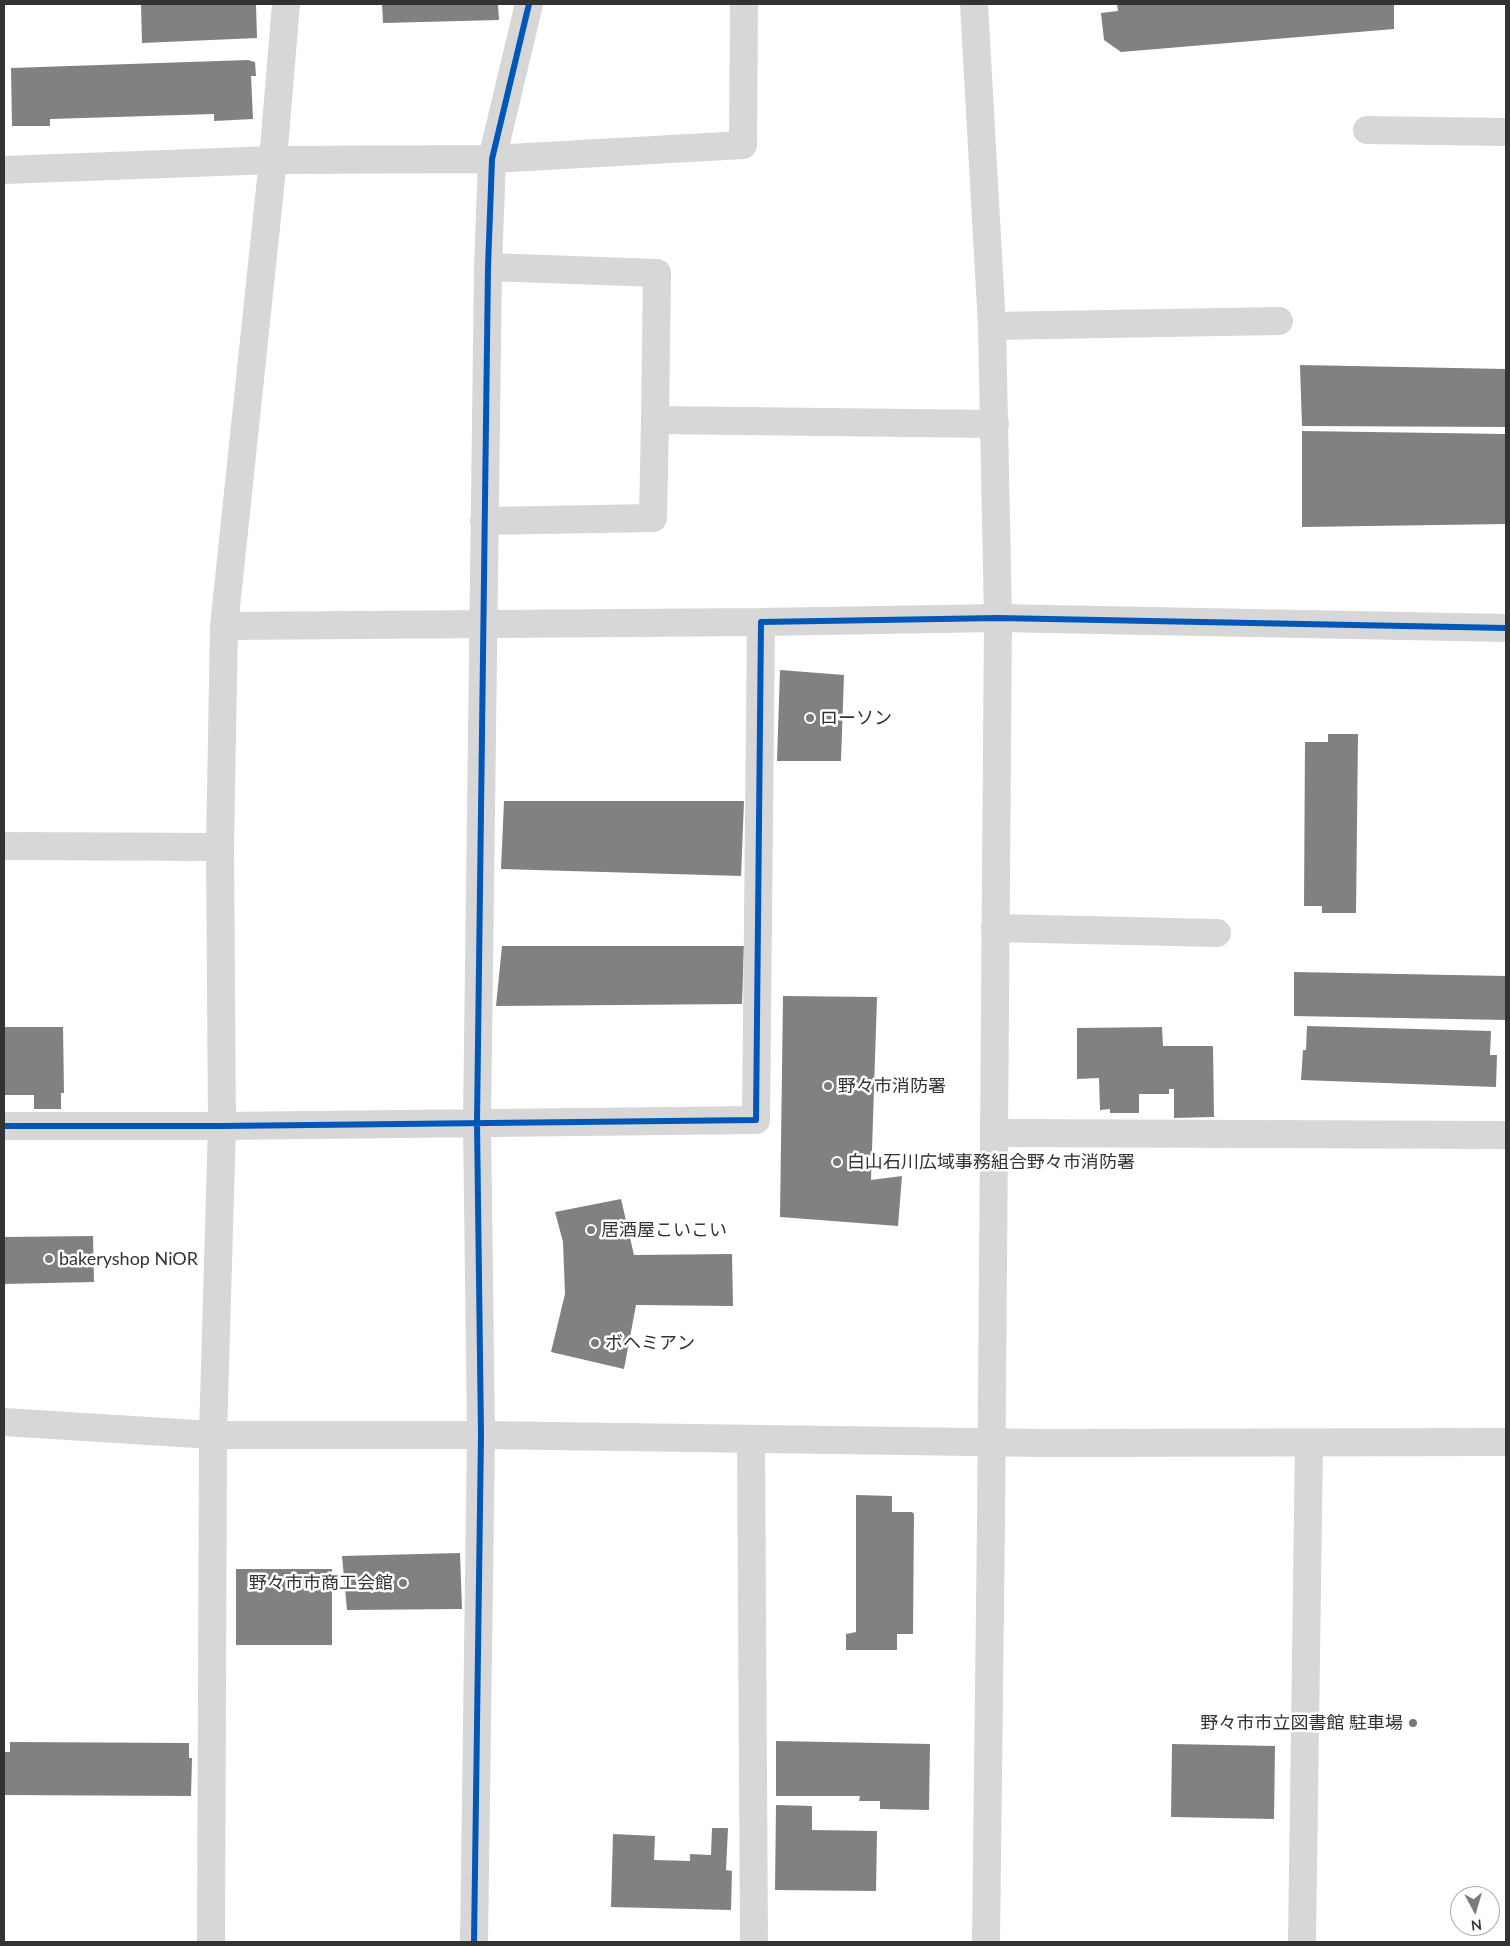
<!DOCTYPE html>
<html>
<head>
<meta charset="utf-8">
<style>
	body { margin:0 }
	#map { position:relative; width:1510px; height:1946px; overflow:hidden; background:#fff; font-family:Lato,sans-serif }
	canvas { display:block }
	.frame { position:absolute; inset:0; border:5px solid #333; pointer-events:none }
	.north { position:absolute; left:1450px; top:1886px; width:50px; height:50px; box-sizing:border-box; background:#fff; border:1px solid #adadad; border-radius:50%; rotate:174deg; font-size:14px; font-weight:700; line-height:20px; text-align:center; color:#333 }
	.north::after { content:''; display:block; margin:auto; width:18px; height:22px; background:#7a7a7a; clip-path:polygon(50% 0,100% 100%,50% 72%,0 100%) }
</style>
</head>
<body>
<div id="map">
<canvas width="1510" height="1946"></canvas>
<div class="frame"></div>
<div class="north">N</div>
</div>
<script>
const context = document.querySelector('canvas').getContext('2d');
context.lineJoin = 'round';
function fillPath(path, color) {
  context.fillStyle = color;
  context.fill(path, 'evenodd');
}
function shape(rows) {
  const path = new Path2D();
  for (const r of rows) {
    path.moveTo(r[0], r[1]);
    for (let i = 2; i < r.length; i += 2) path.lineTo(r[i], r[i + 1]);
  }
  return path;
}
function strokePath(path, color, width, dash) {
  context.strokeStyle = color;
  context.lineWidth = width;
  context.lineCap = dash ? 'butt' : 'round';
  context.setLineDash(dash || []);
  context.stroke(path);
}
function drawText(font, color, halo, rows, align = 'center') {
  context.font = font + ' Lato,"Noto Sans JP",sans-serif';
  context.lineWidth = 5;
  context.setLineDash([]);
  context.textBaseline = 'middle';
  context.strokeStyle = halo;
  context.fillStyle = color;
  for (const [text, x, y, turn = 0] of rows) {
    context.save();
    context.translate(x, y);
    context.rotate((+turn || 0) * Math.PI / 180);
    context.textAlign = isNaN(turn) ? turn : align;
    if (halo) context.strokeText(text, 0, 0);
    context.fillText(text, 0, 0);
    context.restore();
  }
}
const building = shape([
	[141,4,256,4,257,38,142,43],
	[382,4,498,4,499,20,383,23],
	[1117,4,1394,4,1394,29,1121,52,1104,40,1101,13,1118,11],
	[248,60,255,62,256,76,251,76,253,119,214,121,214,114,50,119,50,126,12,126,11,68],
	[1300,365,1506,369,1506,427,1302,426],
	[1302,431,1506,434,1506,524,1302,527],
	[780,670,844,675,841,761,777,761],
	[1328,734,1358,734,1356,913,1322,913,1322,906,1304,906,1305,742,1328,742],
	[504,801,744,801,741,876,501,869],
	[502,946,744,946,742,1004,496,1006],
	[1294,972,1506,976,1506,1020,1294,1016],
	[783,996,877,997,871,1180,902,1176,898,1226,780,1217],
	[1307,1026,1491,1031,1490,1055,1497,1055,1496,1087,1301,1080,1303,1050,1306,1050],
	[4,1027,63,1027,64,1093,61,1093,61,1109,34,1109,34,1095,4,1095],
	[1162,1027,1163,1046,1213,1046,1214,1117,1174,1118,1174,1089,1169,1089,1169,1094,1139,1094,1139,1113,1110,1113,1110,1109,1100,1110,1099,1078,1077,1079,1077,1028],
	[621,1199,634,1255,732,1254,733,1306,636,1305,624,1369,551,1352,565,1294,563,1242,555,1212],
	[93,1236,94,1282,4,1284,4,1237],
	[856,1495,892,1496,892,1512,912,1512,914,1514,913,1634,897,1634,897,1650,846,1650,846,1634,856,1632],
	[460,1553,462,1609,347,1610,342,1556],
	[236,1569,332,1569,332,1645,236,1645],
	[776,1741,930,1744,929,1810,880,1809,880,1801,859,1801,860,1796,776,1796],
	[10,1742,189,1743,189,1758,192,1758,191,1796,4,1795,4,1752,10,1752],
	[1172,1744,1275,1746,1274,1819,1171,1817],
	[776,1805,812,1806,812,1830,877,1831,876,1891,775,1890],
	[712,1828,728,1828,726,1870,732,1871,731,1910,611,1907,613,1834,655,1836,654,1860,690,1861,690,1854,711,1855]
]);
const minor = shape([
	[1367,130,1506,132],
	[4,170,273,160,492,159,743,145,744,4],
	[992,326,1279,321],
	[655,420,995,424],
	[484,521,653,518,655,420,657,273,488,267],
	[224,626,761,622],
	[4,846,220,847],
	[995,928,1217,933],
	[4,1126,222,1126,756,1120,761,622,998,618,1506,628],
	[994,1133,1506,1135],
	[751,1440,754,1942],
	[211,1942,213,1435,222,1126,220,847,224,626,273,160,286,4],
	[474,1942,481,1435,477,1122,488,267,492,159,529,4],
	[1302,1942,1309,1443]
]);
const tertiary = shape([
	[974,4,992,326,998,618,991,1524,986,1942],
	[4,1422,213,1435,481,1435,1045,1443,1506,1442]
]);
const cycleway = shape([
	[4,1126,222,1126,756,1120,761,622,998,618,1506,628],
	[474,1942,481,1435,477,1122,488,267,492,159,529,4]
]);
const markers = [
	[810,718,5,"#7a7a7a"],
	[828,1086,5,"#7a7a7a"],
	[837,1162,5,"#7a7a7a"],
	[591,1230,5,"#7a7a7a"],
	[49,1259,5,"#7a7a7a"],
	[595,1343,5,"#7a7a7a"],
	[403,1583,5,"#7a7a7a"],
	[1413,1723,5,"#7a7a7a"]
];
const poiNames = [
	["ローソン",820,718],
	["野々市消防署",838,1086],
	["白山石川広域事務組合野々市消防署",847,1162],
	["居酒屋こいこい",601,1230],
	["bakeryshop NiOR",59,1259],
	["ボヘミアン",605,1343],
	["野々市市商工会館",393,1583,"right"],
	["野々市市立図書館 駐車場",1403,1723,"right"]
];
fillPath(building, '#818181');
strokePath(minor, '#d7d7d7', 28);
strokePath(tertiary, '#d7d7d7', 28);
strokePath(cycleway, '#0057b8', 6);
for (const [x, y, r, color] of markers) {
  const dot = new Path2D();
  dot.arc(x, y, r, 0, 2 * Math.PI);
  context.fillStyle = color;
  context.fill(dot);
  strokePath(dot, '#fff', 2);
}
drawText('18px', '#333', '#fff', poiNames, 'left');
</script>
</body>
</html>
